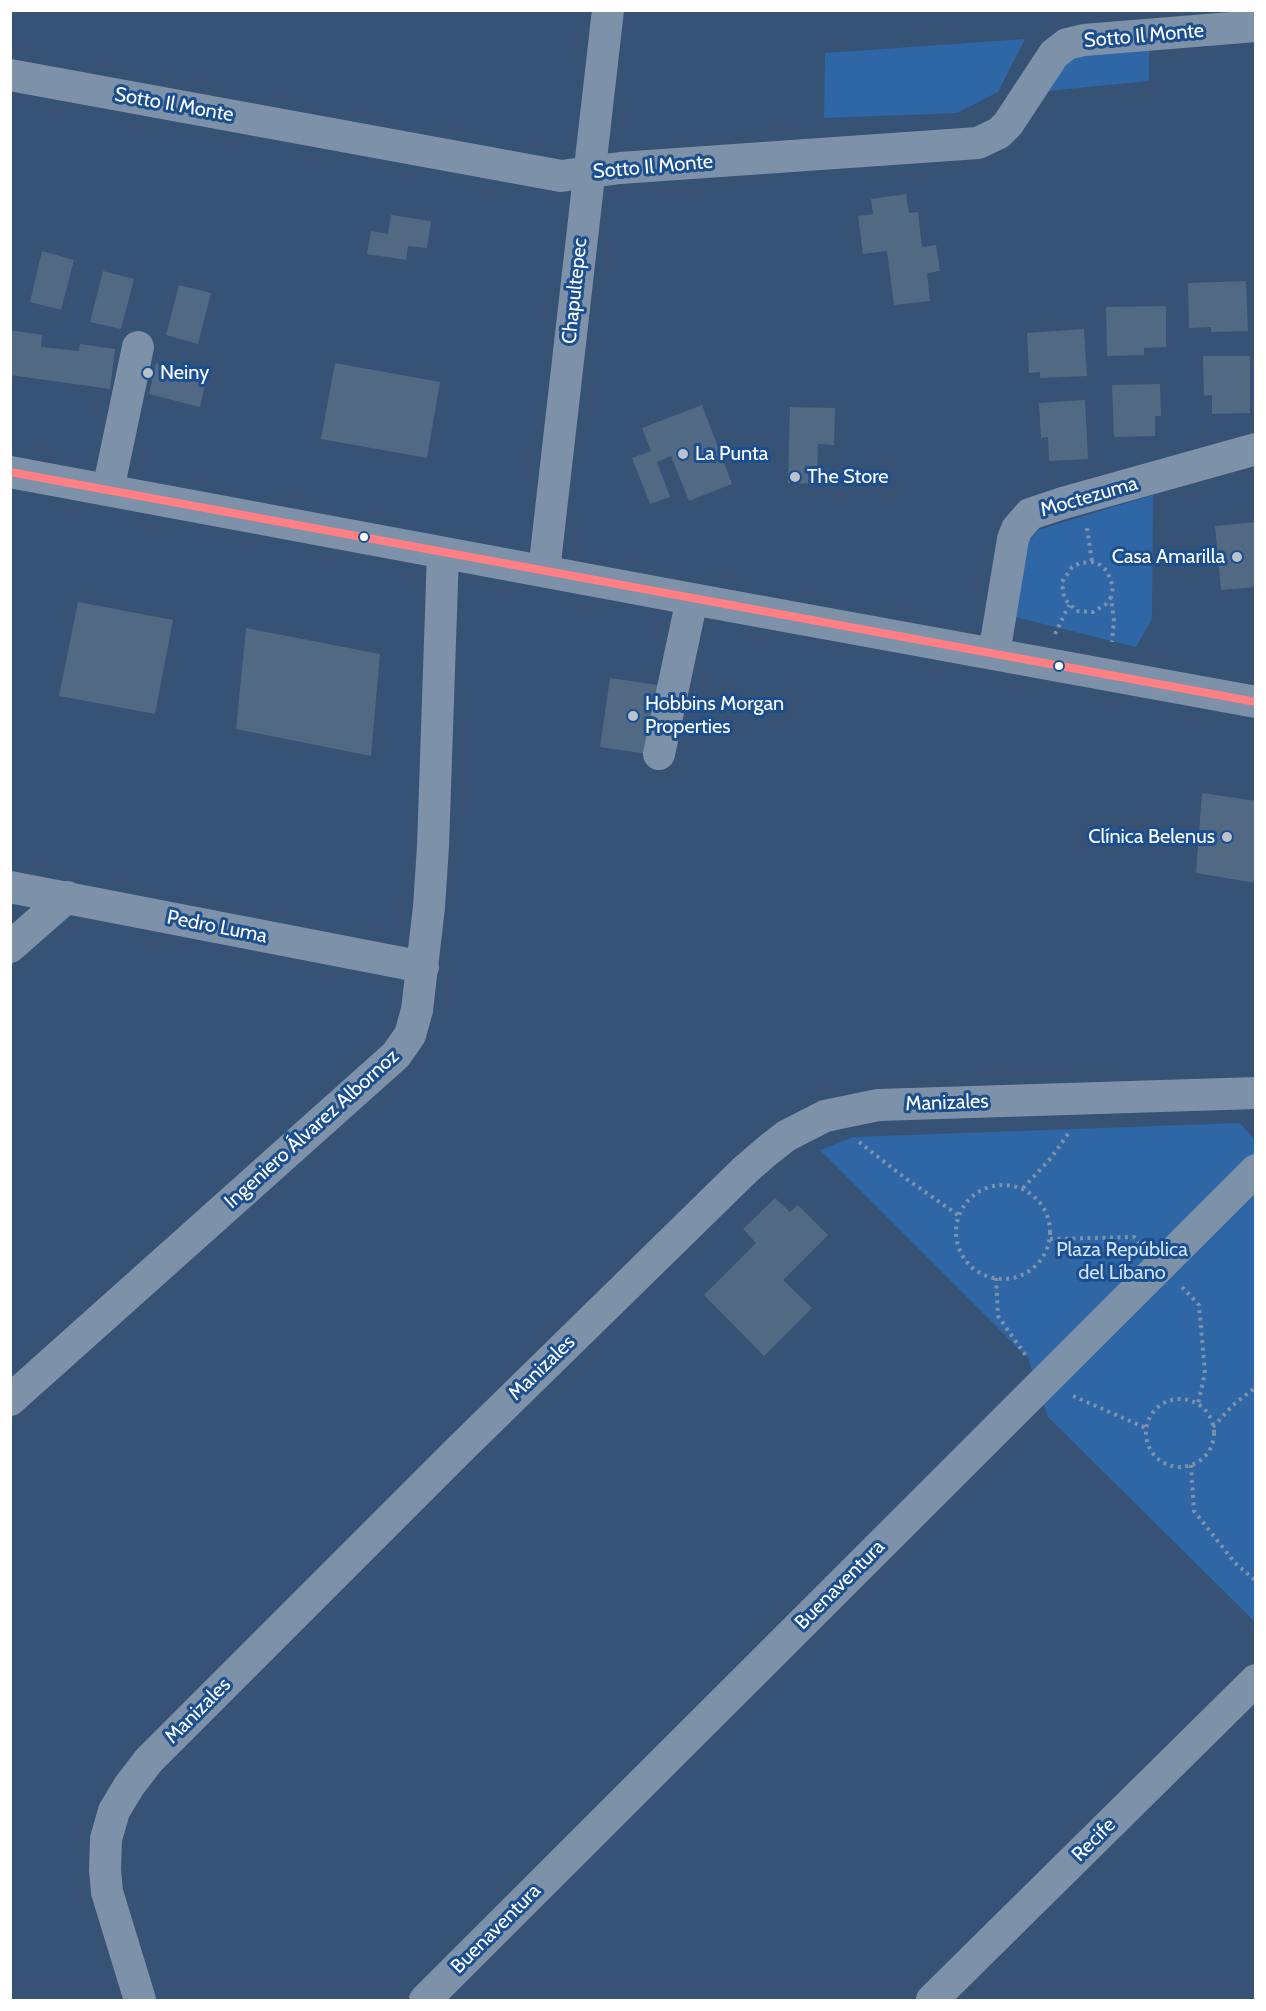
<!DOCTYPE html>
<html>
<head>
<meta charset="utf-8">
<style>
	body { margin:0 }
	#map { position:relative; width:1266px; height:2011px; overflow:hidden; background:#365274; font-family:Cabin,sans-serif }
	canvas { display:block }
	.frame { position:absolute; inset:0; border:12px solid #fff; pointer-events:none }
</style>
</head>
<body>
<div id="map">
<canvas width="1266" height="2011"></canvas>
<div class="frame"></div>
</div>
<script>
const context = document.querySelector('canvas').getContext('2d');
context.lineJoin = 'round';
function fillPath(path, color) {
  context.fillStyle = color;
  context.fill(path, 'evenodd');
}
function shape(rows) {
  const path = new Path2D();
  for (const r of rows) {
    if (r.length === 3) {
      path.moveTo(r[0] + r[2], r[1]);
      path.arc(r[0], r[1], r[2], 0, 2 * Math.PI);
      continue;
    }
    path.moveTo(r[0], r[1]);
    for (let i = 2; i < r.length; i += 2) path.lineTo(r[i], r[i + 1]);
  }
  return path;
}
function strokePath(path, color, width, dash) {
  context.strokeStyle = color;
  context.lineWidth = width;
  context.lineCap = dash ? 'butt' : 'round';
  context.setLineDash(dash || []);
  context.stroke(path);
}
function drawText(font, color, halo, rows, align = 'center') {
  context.font = font + ' Cabin,sans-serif';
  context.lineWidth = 6;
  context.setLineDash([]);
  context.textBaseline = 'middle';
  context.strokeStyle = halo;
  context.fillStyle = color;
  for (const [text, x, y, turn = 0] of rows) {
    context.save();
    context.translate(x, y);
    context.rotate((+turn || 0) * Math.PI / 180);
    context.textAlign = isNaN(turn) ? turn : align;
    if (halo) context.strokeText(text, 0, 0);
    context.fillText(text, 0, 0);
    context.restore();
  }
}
const green = shape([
	[1025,39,998,92,957,113,824,118,825,53],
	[1149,47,1149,81,1039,92,1061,66,1081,50],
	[1153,495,1152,619,1136,647,1015,617,1026,545,1038,530],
	[1240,1123,1256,1141,1255,1622,1048,1417,1028,1358,820,1150,853,1137]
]);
const building = shape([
	[906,194,909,213,918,212,922,247,936,245,940,271,927,273,930,301,894,305,887,251,863,254,858,216,873,214,871,199],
	[391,215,431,221,427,248,408,246,406,260,367,254,371,231,388,234],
	[42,251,74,260,61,310,30,302],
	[103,271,134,279,121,329,90,322],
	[1246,281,1248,331,1211,332,1211,327,1189,328,1188,283],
	[179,285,211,293,198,344,166,335],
	[1166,306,1166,347,1144,348,1144,355,1107,356,1106,307],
	[1084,329,1087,376,1040,378,1040,372,1029,373,1027,333],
	[10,330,42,335,41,347,79,351,80,344,115,349,110,389,10,375],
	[1203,356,1250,356,1250,413,1212,414,1212,395,1204,396],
	[156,363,207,375,200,407,149,394],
	[335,363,440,382,427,458,321,439],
	[1160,384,1161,416,1155,416,1155,436,1114,437,1112,385],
	[1085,400,1088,459,1049,461,1048,437,1041,438,1039,403],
	[702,405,732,484,689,501,671,456,657,462,670,497,650,504,632,458,651,451,642,428],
	[790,407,835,408,834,445,818,444,817,484,788,483],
	[1256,522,1256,587,1221,590,1215,526],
	[78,602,173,620,155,714,59,696],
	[246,628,380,654,371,756,236,729],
	[610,678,665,686,655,755,600,747],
	[1202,793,1256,801,1256,883,1196,873],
	[775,1198,790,1212,798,1205,828,1235,783,1280,812,1308,764,1356,704,1295,756,1243,743,1229]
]);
const path = shape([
	[1087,528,1092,562],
	[1111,597,1106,604,1093,612,1076,611,1064,598,1062,582,1072,567,1080,563,1092,562,1100,565,1107,571,1113,587,1111,597,1114,621,1112,642],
	[1055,634,1069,605],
	[859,1142,905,1178,958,1215],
	[1003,1232,47],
	[1023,1188,1051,1158,1070,1131],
	[1050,1239,1134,1237,1139,1243],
	[996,1278,998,1316,1026,1356],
	[1182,1287,1199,1305,1205,1373,1198,1404],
	[1073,1396,1146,1428],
	[1180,1433,34],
	[1213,1427,1233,1405,1256,1387],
	[1191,1465,1194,1511,1235,1563,1256,1581]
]);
const minor = shape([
	[10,75,561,176,620,168,978,143,999,133,1008,124,1054,54,1067,44,1084,40,1256,26],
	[10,472,692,599,1256,702],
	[108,490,138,347],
	[544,571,608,10],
	[994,654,1013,539,1017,529,1030,514,1063,503,1256,449],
	[659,754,692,599],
	[10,887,423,967],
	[10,947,67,897],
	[10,1400,396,1055,410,1035,417,1010,429,907,433,846,443,553],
	[140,2000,107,1892,105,1870,106,1839,114,1811,129,1786,149,1760,457,1452,745,1170,767,1151,786,1136,825,1116,878,1105,1256,1093],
	[425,2000,1256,1170],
	[932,2000,1256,1680]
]);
const bus1 = shape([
	[10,472,1256,702]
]);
const markers = [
	[148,373,6,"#b9c2ce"],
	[683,454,6,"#b9c2ce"],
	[795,477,6,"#b9c2ce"],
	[364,537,5,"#fff"],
	[1237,557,6,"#b9c2ce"],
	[1059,666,5,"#fff"],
	[633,716,6,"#b9c2ce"],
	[1227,837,6,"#b9c2ce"]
];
const streetNames = [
	["Sotto Il Monte",1144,36,-5],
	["Sotto Il Monte",174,105,10],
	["Sotto Il Monte",653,167,-5],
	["Chapultepec",575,291,-84],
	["Moctezuma",1089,497,-16],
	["Pedro Luma",217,927,11],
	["Manizales",947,1103,-2],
	["Ingeniero Álvarez Albornoz",312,1129,-42],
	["Manizales",542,1368,-44],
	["Buenaventura",840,1585,-45],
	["Manizales",198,1711,-45],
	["Recife",1094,1840,-45],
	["Buenaventura",496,1929,-45]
];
const poiNames = [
	["Neiny",160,373],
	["La Punta",695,454],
	["The Store",807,477],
	["Casa Amarilla",1225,557,"right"],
	["Hobbins Morgan",645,704],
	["Properties",645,727],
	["Clínica Belenus",1215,837,"right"]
];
const parkNames = [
	["Plaza República",1122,1250],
	["del Líbano",1122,1273]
];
fillPath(green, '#2f66a5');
fillPath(building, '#526984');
strokePath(path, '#7d92a8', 4, [3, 4.5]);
strokePath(minor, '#7d92a8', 32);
strokePath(bus1, '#ff8084', 8);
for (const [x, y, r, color] of markers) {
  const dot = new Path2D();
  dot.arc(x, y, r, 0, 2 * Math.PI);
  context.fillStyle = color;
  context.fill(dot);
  strokePath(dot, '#1b4f8f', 2);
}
drawText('20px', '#fff', '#1b4f8f', streetNames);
drawText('20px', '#fff', '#1b4f8f', poiNames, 'left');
drawText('20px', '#cfe3fa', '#1b4f8f', parkNames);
</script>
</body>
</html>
